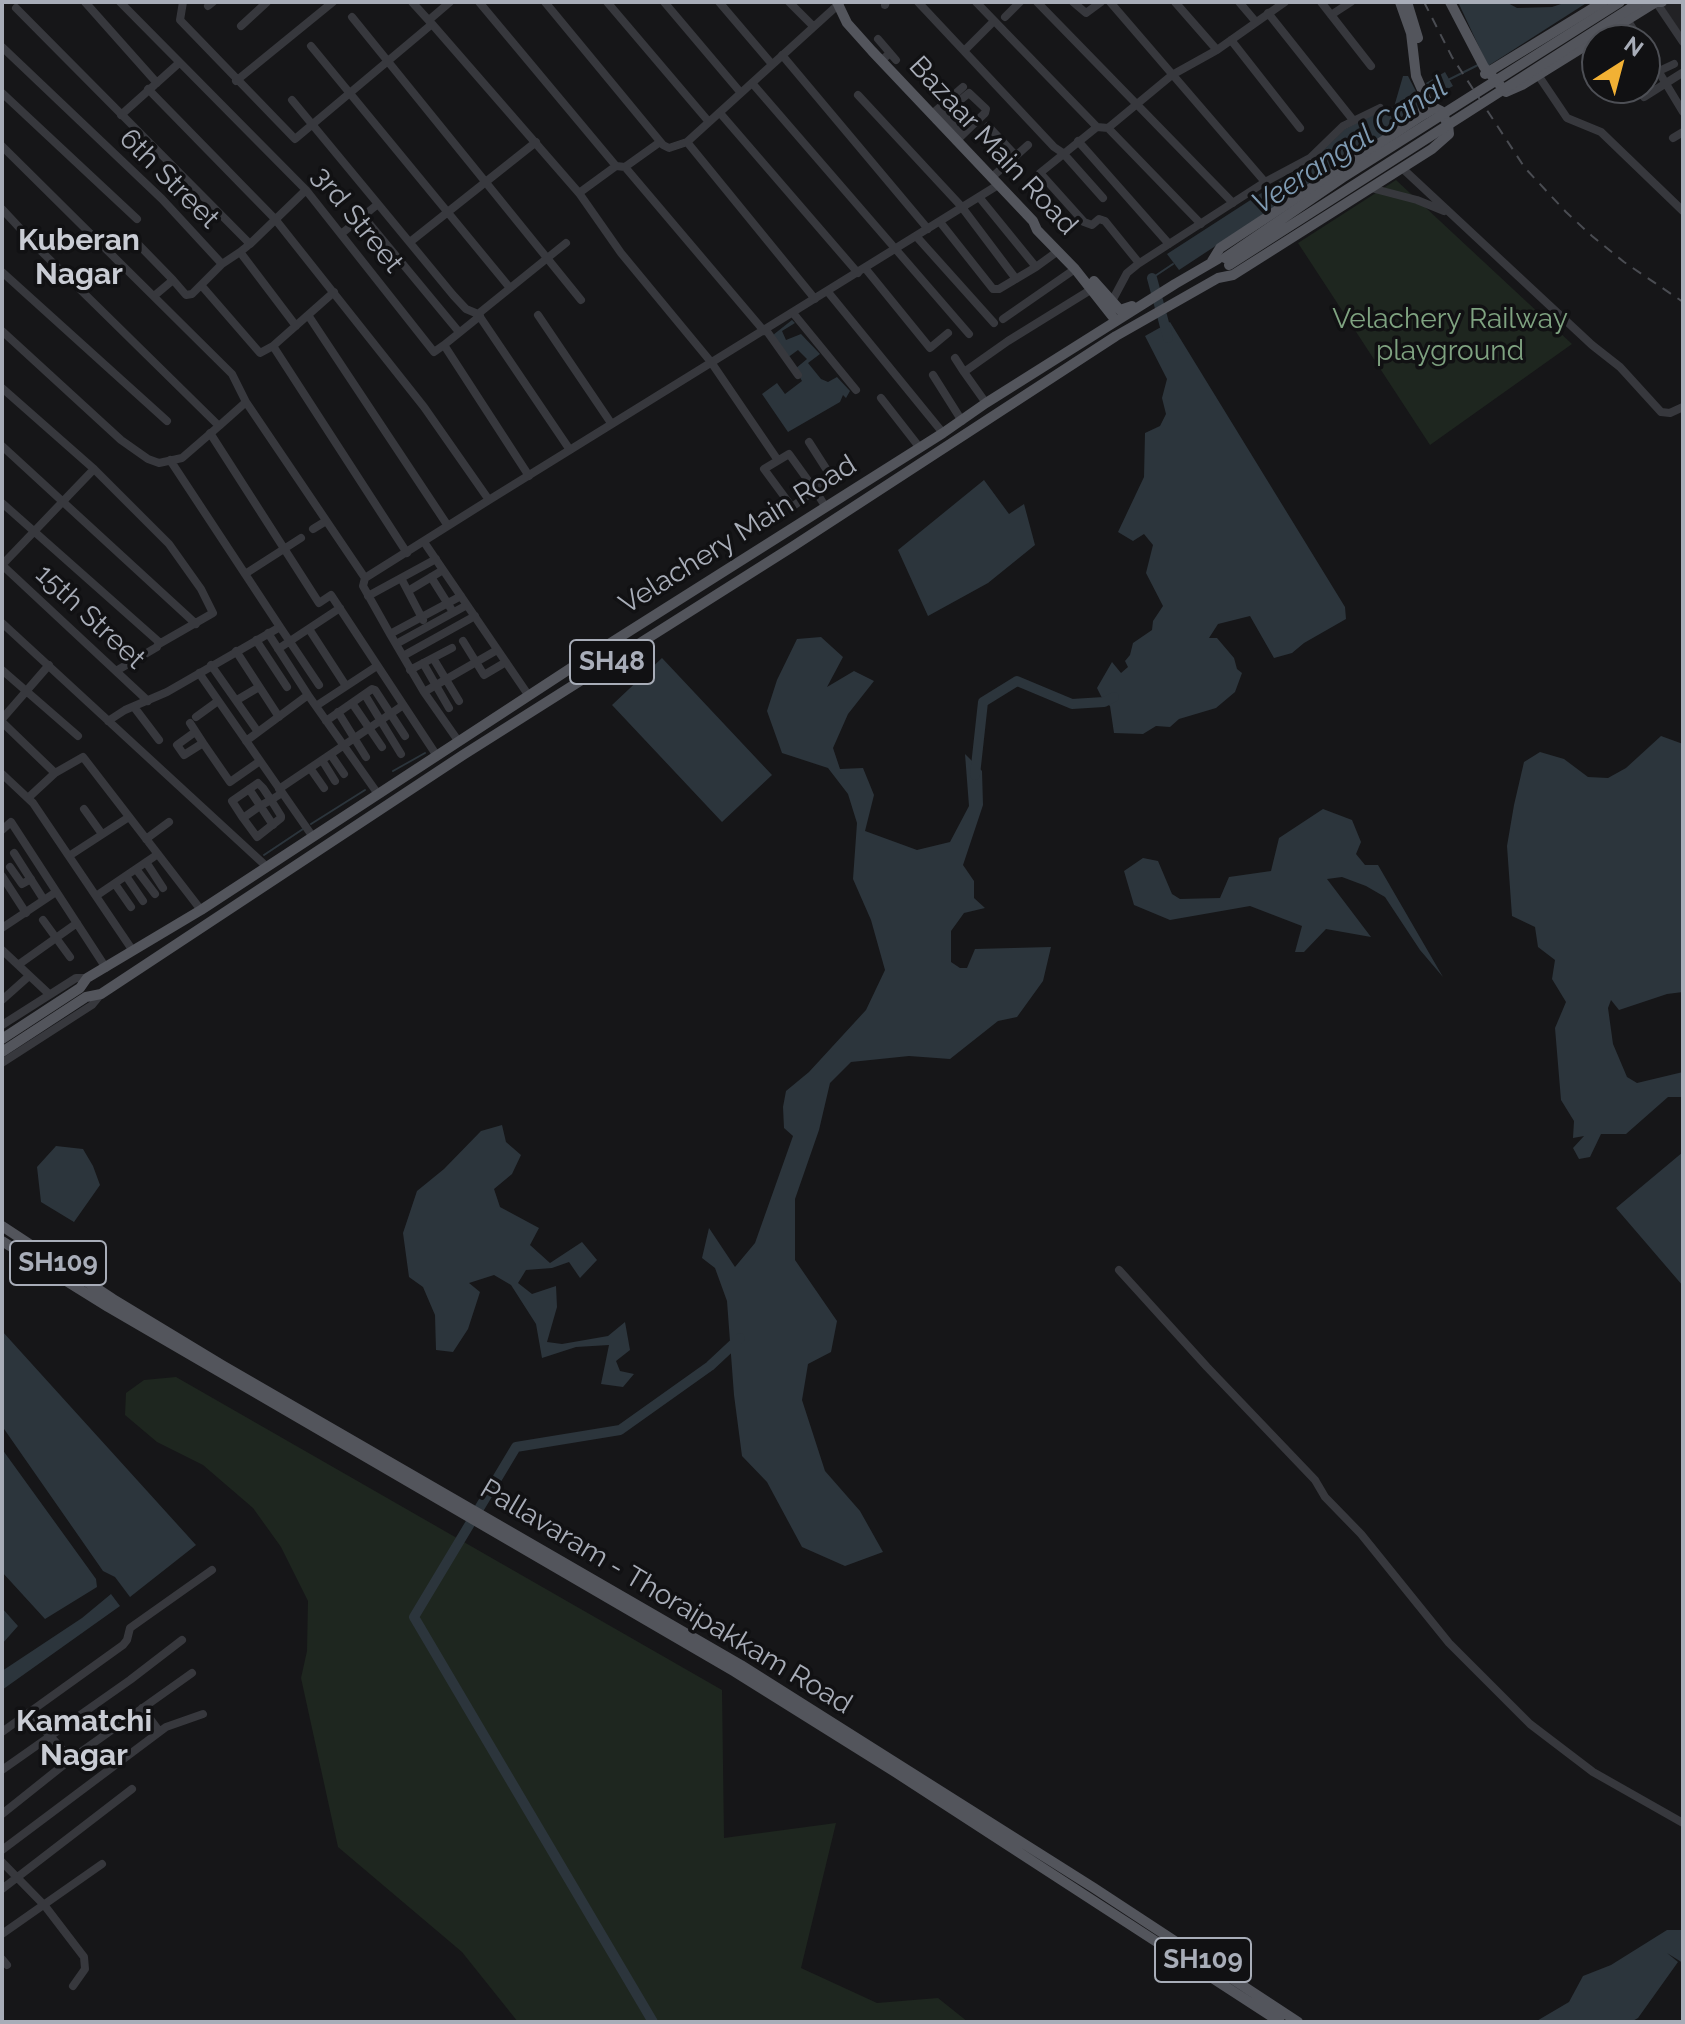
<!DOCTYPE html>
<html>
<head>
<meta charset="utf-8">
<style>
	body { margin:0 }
	#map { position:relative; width:1685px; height:2024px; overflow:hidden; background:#161618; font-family:Raleway,sans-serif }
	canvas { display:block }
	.frame { position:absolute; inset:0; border:4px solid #a8adb8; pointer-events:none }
	.north { position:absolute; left:1581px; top:24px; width:80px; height:80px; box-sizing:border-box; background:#111113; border:2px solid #4d4f55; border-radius:50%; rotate:36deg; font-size:22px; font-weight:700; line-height:32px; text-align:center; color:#a8adb8 }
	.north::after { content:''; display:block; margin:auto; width:28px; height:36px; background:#f2b134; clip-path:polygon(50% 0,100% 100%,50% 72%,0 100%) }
</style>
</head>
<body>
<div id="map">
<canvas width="1685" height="2024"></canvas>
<div class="frame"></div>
<div class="north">N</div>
</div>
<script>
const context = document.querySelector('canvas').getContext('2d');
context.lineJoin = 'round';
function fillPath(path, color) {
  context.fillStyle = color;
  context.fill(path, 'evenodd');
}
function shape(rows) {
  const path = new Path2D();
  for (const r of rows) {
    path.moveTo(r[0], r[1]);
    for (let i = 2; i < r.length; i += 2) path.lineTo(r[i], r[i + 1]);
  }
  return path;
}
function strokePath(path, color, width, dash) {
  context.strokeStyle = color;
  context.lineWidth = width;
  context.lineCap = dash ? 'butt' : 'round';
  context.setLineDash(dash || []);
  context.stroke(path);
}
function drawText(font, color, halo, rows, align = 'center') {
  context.font = font + ' Raleway,sans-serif';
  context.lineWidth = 7;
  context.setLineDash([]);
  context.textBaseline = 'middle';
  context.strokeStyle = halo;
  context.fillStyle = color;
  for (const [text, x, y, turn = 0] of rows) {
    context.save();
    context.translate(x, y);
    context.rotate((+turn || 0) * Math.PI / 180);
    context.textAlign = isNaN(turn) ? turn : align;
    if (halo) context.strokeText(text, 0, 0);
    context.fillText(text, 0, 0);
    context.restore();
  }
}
const built = shape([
	[1667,2,1683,2,1683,36,1662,5]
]);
const green = shape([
	[1396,180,1572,344,1430,445,1298,243],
	[176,1377,722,1690,724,1838,836,1823,801,1968,877,2003,938,1998,968,2022,518,2022,462,1952,338,1847,301,1678,307,1651,308,1601,281,1547,253,1508,203,1465,157,1442,125,1415,126,1393,144,1380]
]);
const water = shape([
	[1458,2,1506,2,1517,8,1552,7,1567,2,1588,2,1488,66],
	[1445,72,1453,86,1435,96,1426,83],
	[1403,76,1408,76,1422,103,1416,114,1179,270,1167,254,1314,159,1345,129,1376,113,1394,107],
	[792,320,795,323,782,331,786,340,801,334,820,354,808,363,821,379,828,382,837,377,850,391,846,398,843,395,840,402,788,432,762,394,777,383,785,394,802,381,795,369,807,359,798,350,787,358,773,335],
	[1170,322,1345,607,1346,619,1304,643,1292,653,1274,658,1250,616,1218,624,1209,638,1217,638,1234,658,1237,669,1242,673,1235,692,1216,708,1179,719,1170,727,1156,726,1143,734,1114,733,1110,706,1104,702,1097,688,1112,662,1121,673,1128,667,1125,661,1130,655,1133,643,1152,630,1153,621,1163,606,1146,573,1153,545,1144,534,1133,541,1118,532,1144,477,1145,433,1160,426,1166,414,1162,398,1167,379,1145,336],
	[984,480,1009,514,1024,504,1035,545,988,583,928,616,898,550],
	[821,637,843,657,827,687,854,671,874,681,848,714,833,748,840,769,863,768,874,795,865,831,917,850,950,842,969,806,965,754,982,771,983,805,963,865,974,881,974,898,985,908,964,913,951,931,951,962,960,968,967,968,975,949,1051,947,1043,981,1017,1017,998,1021,950,1059,909,1056,851,1062,830,1083,819,1130,795,1199,795,1260,837,1321,831,1352,808,1364,802,1400,825,1471,860,1511,883,1552,845,1566,802,1547,767,1482,742,1456,734,1395,727,1301,715,1268,702,1258,709,1228,735,1267,755,1243,793,1136,784,1128,783,1107,786,1091,809,1072,866,1010,885,970,871,920,853,879,857,823,848,794,828,768,782,753,767,711,777,680,797,639],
	[662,658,772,775,722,822,612,705],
	[1661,736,1683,744,1683,992,1667,994,1619,1010,1611,1000,1608,1008,1613,1044,1627,1077,1637,1083,1683,1072,1683,1097,1668,1097,1626,1134,1601,1134,1590,1157,1579,1159,1573,1148,1584,1136,1573,1138,1574,1121,1561,1100,1555,1028,1566,1002,1552,979,1555,960,1538,947,1535,927,1512,916,1507,846,1514,805,1524,762,1540,752,1564,759,1588,777,1608,778,1626,768],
	[1323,809,1352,820,1361,842,1356,854,1365,865,1378,865,1443,977,1420,950,1385,897,1366,886,1342,877,1327,879,1371,937,1326,929,1304,952,1295,952,1302,926,1250,906,1170,920,1134,905,1124,871,1143,858,1158,861,1172,894,1180,899,1220,898,1229,877,1271,871,1279,838],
	[502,1125,506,1142,521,1155,512,1174,494,1189,500,1207,539,1228,530,1245,550,1263,582,1242,597,1260,580,1278,569,1262,552,1268,526,1270,518,1283,532,1294,556,1286,557,1307,547,1342,562,1344,608,1336,625,1322,630,1350,616,1361,620,1371,634,1374,623,1387,601,1384,609,1345,576,1347,542,1358,536,1324,511,1285,494,1275,469,1283,480,1292,468,1329,453,1352,436,1350,435,1315,423,1287,409,1277,403,1233,417,1191,444,1169,481,1131],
	[56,1146,83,1149,93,1166,100,1185,74,1222,41,1202,37,1167],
	[1683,1152,1683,1286,1616,1208],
	[2,1331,196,1545,130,1597,115,1577,103,1571,2,1426],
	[2,1449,96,1579,97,1587,45,1619,2,1572],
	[111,1594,120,1606,2,1690,2,1671,82,1618],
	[2,1608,18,1626,2,1644],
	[1683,1928,1683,1963,1667,1953,1678,1962,1638,2018,1631,2022,1535,2022,1569,2002,1583,1976,1611,1965,1667,1930,1681,1930]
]);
const stream = shape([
	[1448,80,1478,65],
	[1152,278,1173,264],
	[393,771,425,753],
	[311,824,365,790],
	[264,855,303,829]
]);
const river = shape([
	[1152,278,1168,338],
	[975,775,983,702,1017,681,1072,704,1104,702,1114,697],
	[653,2022,414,1617,516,1447,620,1430,710,1366,740,1338]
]);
const minor = shape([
	[85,2,157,83],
	[120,2,306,190,434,352,444,345,529,476],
	[183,2,180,20,295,139,432,24,412,2],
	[479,2,616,166,625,167,660,142],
	[545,2,663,145,669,148,687,142,840,3],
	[607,2,709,122],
	[664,2,741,93],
	[719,2,771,63],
	[789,2,813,26],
	[918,2,1054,147,1063,153,1103,198],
	[976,2,1097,127],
	[1037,2,1233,203],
	[1073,2,1086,13,1101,2],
	[1110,2,1265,182],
	[1175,2,1217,50],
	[1239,2,1256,22],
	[1321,2,1371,66],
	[1656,2,1683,42],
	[885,5,886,2],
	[208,6,213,2],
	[16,8,250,244,240,252],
	[1268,13,1353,120],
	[1331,15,1351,2],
	[352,17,581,300],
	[1005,17,1020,2],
	[429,20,450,2],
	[432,24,579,193],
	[1630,24,1640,40],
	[241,26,267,2],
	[878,39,890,53],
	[1231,40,1300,128],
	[311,46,510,288],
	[2,47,162,199,222,264,240,252,296,326],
	[1645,49,1683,112],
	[964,51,994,21],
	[782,55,928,229],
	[881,61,890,53,896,60],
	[1659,71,1674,64],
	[1538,75,1567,118,1601,132,1683,211],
	[236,81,333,2],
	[752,83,969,334],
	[148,89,275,219,424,407,489,500,998,185],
	[2,93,137,219],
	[858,95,961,206,1016,279],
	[1644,97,1682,73],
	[292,100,378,204,341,234],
	[720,113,858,273],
	[932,114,963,87],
	[943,114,962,134],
	[121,115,179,63],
	[936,120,969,93,986,109,985,113,956,141],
	[988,126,1016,156],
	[1108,128,1201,224],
	[1673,138,1683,132],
	[1078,141,1169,244],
	[687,142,815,299],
	[2,146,232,374,246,402,365,578],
	[616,166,579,193,621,253,711,362,777,459],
	[625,167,764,331],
	[1402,168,1592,345,1620,367,1661,412,1670,413,1683,407],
	[991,178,1028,145],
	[1371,188,1417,200,1444,211],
	[378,204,453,295,466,309,478,314,570,450],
	[2,209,42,252,219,426,182,458,159,463,148,459,121,440,2,331],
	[363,216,459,332],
	[940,222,993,289,999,289,1036,267,979,197],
	[916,236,994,323],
	[136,242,173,280],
	[410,242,536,142],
	[250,244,306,190],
	[1139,263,1105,221,1099,219,1092,225,1084,222,1040,173,1097,127,1108,128,1172,75,1217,50,1285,2],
	[1036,267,1058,251],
	[865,268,930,348,948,333],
	[2,272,167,421],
	[201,285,260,353,273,346,334,292],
	[828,292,943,433],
	[154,296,173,280,186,295,192,294,222,264],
	[1112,301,1127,273,1138,264,1265,182,1310,158,1343,126,1380,108],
	[793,313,856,390],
	[478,314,566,243],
	[308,315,448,526],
	[538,315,611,423],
	[1003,319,1075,269],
	[766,330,798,375],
	[444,345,480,316],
	[273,346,407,553],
	[955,358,964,372],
	[933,375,962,421],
	[2,388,94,469,169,544,201,589,213,613,159,644],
	[881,398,920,448],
	[986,403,964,372,1008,341,1092,289],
	[219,426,246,402],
	[210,433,319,603,331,595,437,756],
	[809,442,832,478,815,490,792,507,764,469,789,454,815,490,825,506],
	[2,446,196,624],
	[2,503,159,642,157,647,116,671],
	[313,529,326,521],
	[424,542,529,696],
	[2,565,148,701],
	[2,565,94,469],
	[245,574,301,538],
	[431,577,453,612],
	[365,578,363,586,390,634,424,692,459,742],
	[365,578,489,500],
	[401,578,423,620],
	[408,591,443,570],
	[368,596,436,559],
	[2,623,266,866],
	[280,627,319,685],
	[309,629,346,686],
	[268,633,308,695,378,794],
	[390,634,461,596],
	[256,640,287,687],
	[463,641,484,675,506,662],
	[396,644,467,605],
	[278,649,340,608],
	[236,651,279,717],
	[403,656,475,616],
	[433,658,459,701],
	[423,663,449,708],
	[211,665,258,732],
	[2,670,78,736],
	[410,670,452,648],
	[199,673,313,837],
	[424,692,497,650],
	[365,695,401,754],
	[237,700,259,687],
	[352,703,382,747],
	[316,706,377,666],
	[134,707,159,740],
	[338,712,366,757],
	[196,717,218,701],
	[2,719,49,665],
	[108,721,125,710,167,692,280,627,170,460],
	[326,721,372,689,375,690,405,736],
	[2,722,55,773,83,757,201,910],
	[190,723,203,743,184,755,177,745,195,732],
	[246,741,308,695],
	[203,743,230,782,260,761],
	[331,755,344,774],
	[322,760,335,781],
	[310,768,324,788],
	[2,774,33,803,133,951],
	[249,789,273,825],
	[279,789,402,706],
	[28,798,55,773],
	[84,809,102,834],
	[243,818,257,837,281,818,281,816,271,800,263,788,258,783,232,801,243,818,260,806,271,800,282,793],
	[2,830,11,822,106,968],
	[146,839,169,822],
	[14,853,44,900],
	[69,856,129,817],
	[146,862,163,888],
	[10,867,22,884,31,879],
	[136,869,155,894],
	[2,876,26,913],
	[126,876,143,901],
	[115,884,131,907],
	[96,896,158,854],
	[43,920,70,957],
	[2,928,56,892],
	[2,950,49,994],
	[18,965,77,923],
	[2,1000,29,976],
	[2,1025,76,978,87,978],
	[2,1063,92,1005,101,994],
	[1119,1270,1207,1367,1315,1480,1325,1497,1361,1534,1449,1643,1530,1724,1593,1772,1683,1823],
	[142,1708,159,1731],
	[30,1714,71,1759],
	[2,1732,123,1645,127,1640,130,1628,212,1570],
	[2,1770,130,1680,182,1640],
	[2,1814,71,1759,192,1673],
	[2,1850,166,1727,203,1714],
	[2,1862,45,1906,84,1957,85,1969,73,1986],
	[2,1889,132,1789],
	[2,1934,102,1864],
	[2,1959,7,1965]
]);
const major = shape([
	[837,2,847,23,872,51,1033,221,1037,230,1075,269,1116,321],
	[1400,2,1411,33,1416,76,1427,101,1421,114],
	[1407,2,1418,38],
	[1450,2,1484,67,1506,92,1522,85,1656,2,1662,2],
	[1485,74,1603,2],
	[1094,281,1120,310,1132,306],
	[2,1039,80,988,87,978,201,910,571,668,943,433,986,403,1175,284,1218,259],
	[2,1052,86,997,101,994,463,755,792,547,1116,336,1218,278,1233,275,1432,149,1449,134,1448,125,1441,111,1435,108,1418,118,1220,248,1212,261],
	[2,1226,113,1299,222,1365,741,1665,1094,1888,1298,2022],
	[2,1241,108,1307,735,1672,895,1772,1280,2022]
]);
const rail = shape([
	[1424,2,1452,57,1525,168,1566,212,1592,236,1624,262,1683,302]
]);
const majorBridge = shape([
	[1225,258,1342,178,1620,2],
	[1229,265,1640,2]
]);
const shields = [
	[612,662,84],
	[58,1263,96],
	[1203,1960,96]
];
const shieldNames = [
	["SH48",612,662],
	["SH109",58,1263],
	["SH109",1203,1960]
];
const streetNames = [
	["Bazaar Main Road",993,146,47],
	["6th Street",169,179,45],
	["3rd Street",357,220,51],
	["Velachery Main Road",738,535,-32],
	["15th Street",90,617,43],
	["Pallavaram - Thoraipakkam Road",666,1597,31]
];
const parkNames = [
	["Velachery Railway",1450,320],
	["playground",1450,352]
];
const waterNames = [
	["Veerangal Canal",1350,146,-33]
];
const neighbourhoodNames = [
	["Kuberan",79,241],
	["Nagar",79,275],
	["Kamatchi",84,1722],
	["Nagar",84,1756]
];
fillPath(built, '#222225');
fillPath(green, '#1e261f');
fillPath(water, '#2c353c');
strokePath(stream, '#2c353c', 2);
strokePath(river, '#2c353c', 10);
strokePath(minor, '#37383d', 8);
strokePath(major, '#53555c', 10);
strokePath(rail, '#4a4c52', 2, [10, 8]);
strokePath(majorBridge, '#53555c', 10);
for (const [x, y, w] of shields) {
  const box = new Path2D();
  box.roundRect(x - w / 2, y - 22, w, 44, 6);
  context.fillStyle = '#111113';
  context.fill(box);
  strokePath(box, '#a8adb8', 2);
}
drawText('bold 26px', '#a8adb8', null, shieldNames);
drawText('28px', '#a8adb8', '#111113', streetNames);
drawText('28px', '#7fa381', '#111113', parkNames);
drawText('italic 30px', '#7f9bb3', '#111113', waterNames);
drawText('bold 30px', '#c9ccd4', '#111113', neighbourhoodNames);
</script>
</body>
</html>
